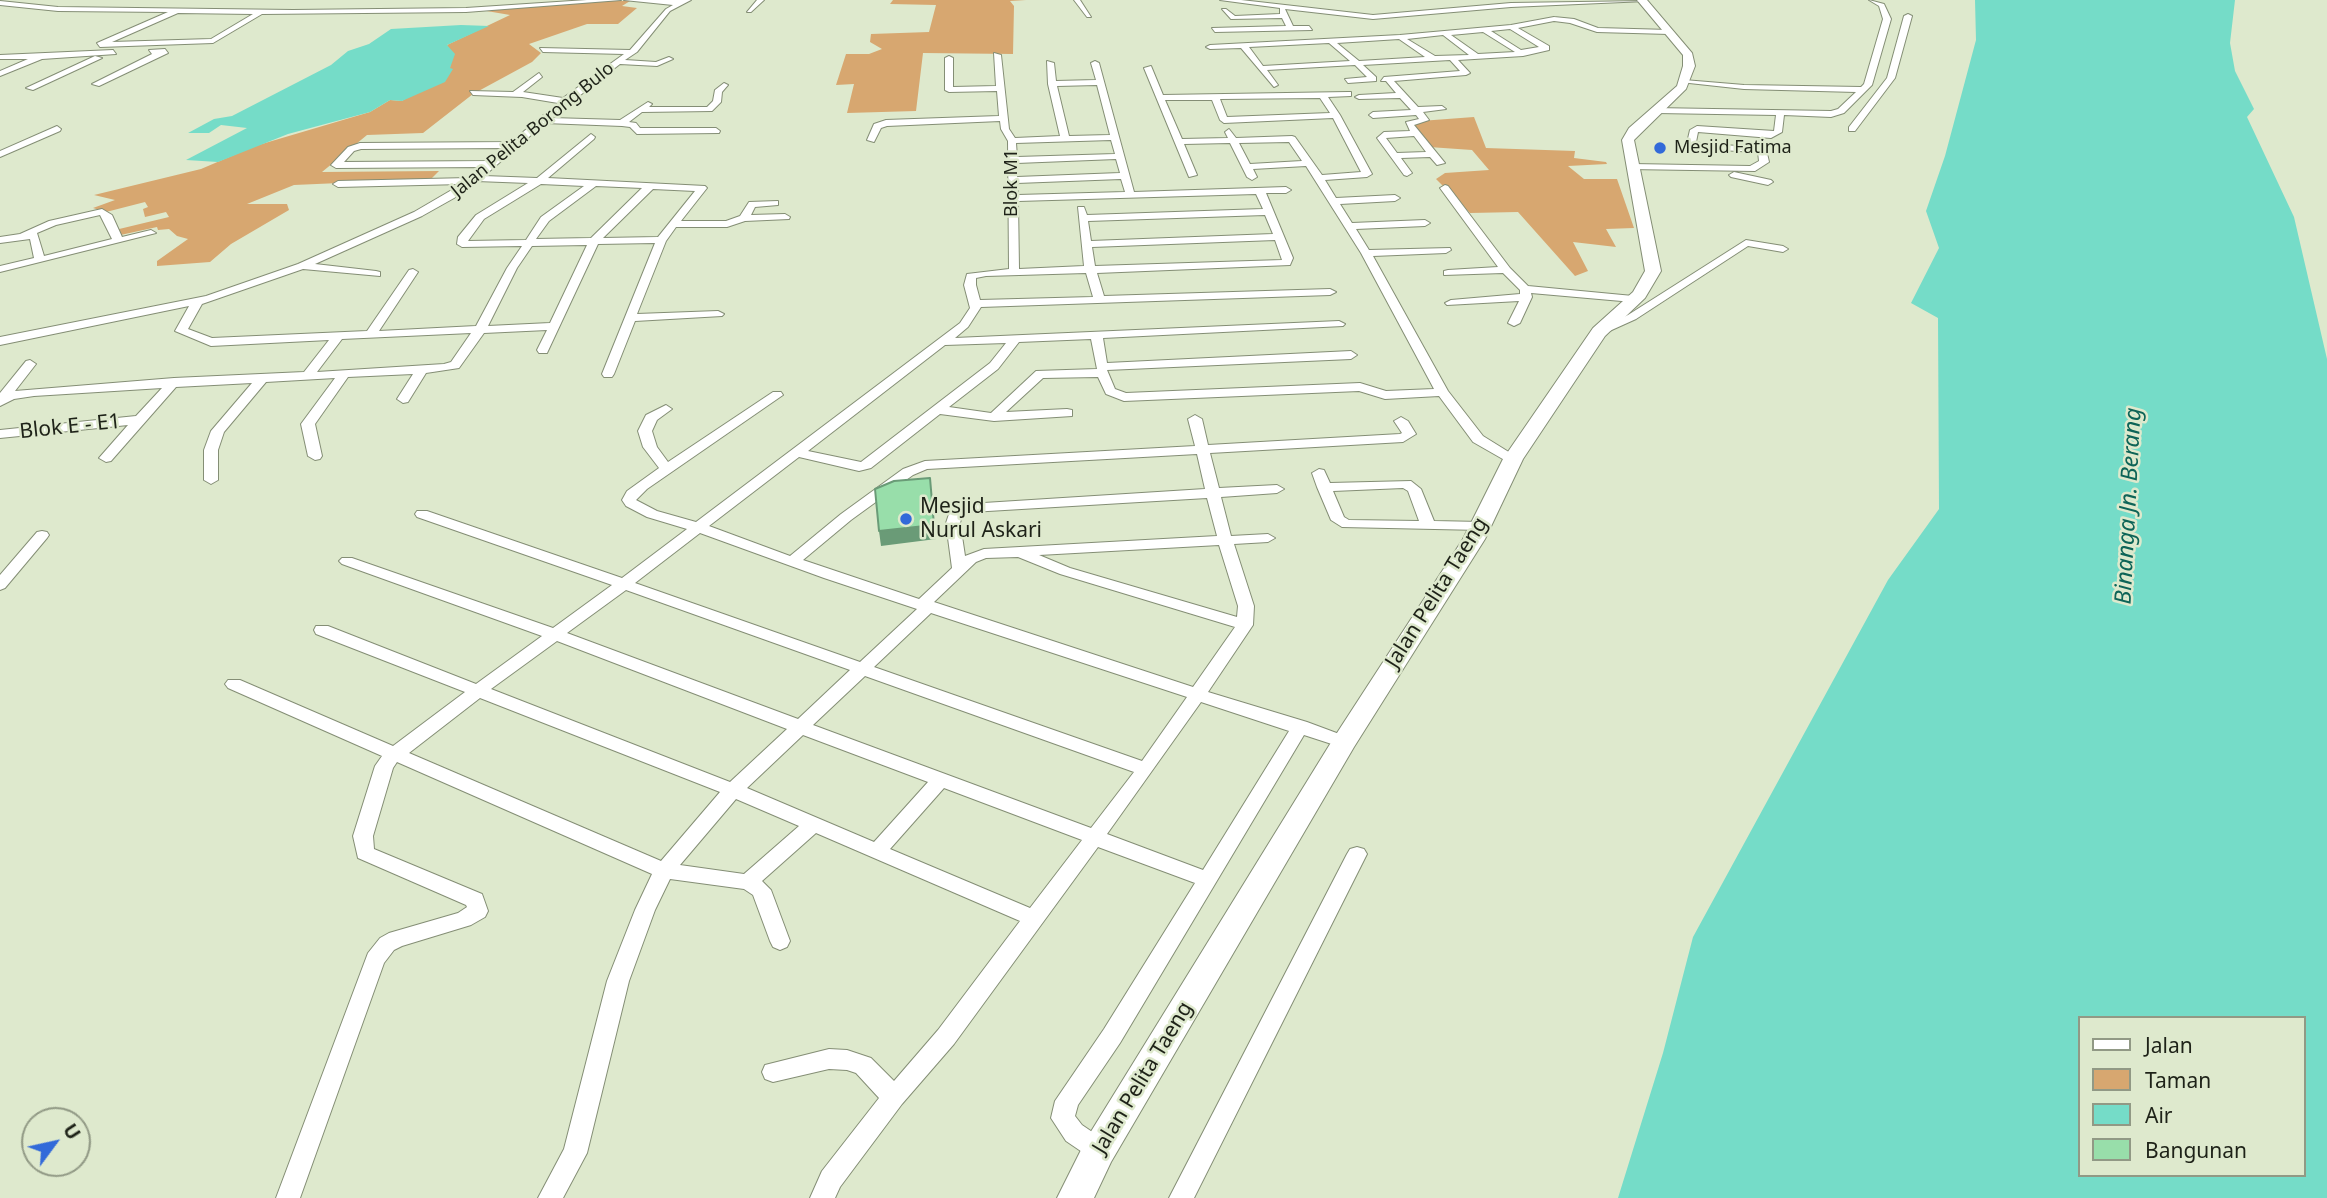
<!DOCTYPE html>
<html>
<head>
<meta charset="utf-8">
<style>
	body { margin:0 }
	#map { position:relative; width:2327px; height:1198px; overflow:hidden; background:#dee9cd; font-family:"Noto Sans",sans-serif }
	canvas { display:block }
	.legend { position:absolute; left:2078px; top:1016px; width:228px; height:161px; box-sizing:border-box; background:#dee9cd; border:2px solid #919985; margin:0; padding:9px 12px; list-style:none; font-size:21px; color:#1e2218 }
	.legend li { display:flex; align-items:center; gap:14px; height:35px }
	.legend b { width:35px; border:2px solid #919985 }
	.north { position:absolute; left:21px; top:1107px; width:70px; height:70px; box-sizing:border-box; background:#dee9cd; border:2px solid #919985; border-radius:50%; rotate:57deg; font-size:19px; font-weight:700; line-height:28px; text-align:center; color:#1e2218 }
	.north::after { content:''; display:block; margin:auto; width:24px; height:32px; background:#326ad9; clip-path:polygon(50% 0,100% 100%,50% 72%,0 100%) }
</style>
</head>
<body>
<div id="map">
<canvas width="2327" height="1198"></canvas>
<ul class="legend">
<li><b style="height:9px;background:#fff"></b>Jalan</li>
<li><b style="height:19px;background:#d7a770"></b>Taman</li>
<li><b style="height:19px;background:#75dcc8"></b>Air</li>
<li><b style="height:19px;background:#98deaa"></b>Bangunan</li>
</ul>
<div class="north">U</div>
</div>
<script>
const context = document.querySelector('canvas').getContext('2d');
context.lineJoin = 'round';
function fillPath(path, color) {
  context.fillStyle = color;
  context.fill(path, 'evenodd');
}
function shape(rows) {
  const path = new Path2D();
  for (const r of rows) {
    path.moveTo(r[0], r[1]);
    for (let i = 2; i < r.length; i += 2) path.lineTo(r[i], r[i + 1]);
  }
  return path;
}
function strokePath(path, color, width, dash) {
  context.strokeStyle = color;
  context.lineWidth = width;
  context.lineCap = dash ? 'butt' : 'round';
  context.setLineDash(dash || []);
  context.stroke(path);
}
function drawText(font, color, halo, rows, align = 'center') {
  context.font = font + ' "Noto Sans",sans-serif';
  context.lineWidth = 5;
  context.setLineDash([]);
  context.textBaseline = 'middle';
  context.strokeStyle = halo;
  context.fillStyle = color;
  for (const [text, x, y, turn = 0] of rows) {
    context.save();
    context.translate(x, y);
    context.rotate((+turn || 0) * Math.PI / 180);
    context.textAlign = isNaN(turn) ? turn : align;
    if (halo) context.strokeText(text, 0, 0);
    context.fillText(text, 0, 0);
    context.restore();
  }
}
const green = shape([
	[893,0,1026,0,1010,1,1014,6,1013,54,923,53,916,111,847,113,854,84,836,85,846,54,869,54,882,49,870,42,871,34,929,32,936,5,890,4],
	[608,1,630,1,622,6,637,8,618,24,587,24,529,44,541,53,532,62,473,94,423,133,367,135,322,172,439,171,431,179,294,185,247,204,287,204,289,210,231,244,210,262,157,266,157,261,188,239,177,236,169,229,158,230,157,227,116,236,115,230,169,217,166,212,145,217,143,209,148,207,145,202,106,212,93,208,115,200,94,195,201,169,255,146,370,112,390,100,402,101,450,68,451,53,447,45,510,15,475,9],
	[1474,117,1486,148,1575,151,1574,158,1606,162,1607,164,1568,166,1584,179,1617,179,1634,228,1606,229,1616,247,1573,242,1588,271,1575,276,1518,212,1470,213,1436,179,1445,173,1489,170,1472,150,1429,147,1407,122]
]);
const water = shape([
	[1975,0,2235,0,2230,43,2235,71,2254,109,2247,117,2294,217,2327,359,2327,1198,1618,1198,1663,1053,1693,937,1888,580,1939,509,1938,318,1911,303,1939,248,1926,211,1945,156,1976,40],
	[2080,1018,2304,1018,2304,1175,2080,1175],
	[461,25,489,26,447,45,455,54,450,68,453,69,445,82,402,101,390,100,370,112,288,134,218,162,186,160,247,128,221,125,209,133,188,133,214,119,232,116,331,65,348,51,369,44,391,29]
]);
const street = shape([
	[587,0,621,0,466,12,262,14,213,43,100,47,97,43,168,12,58,11,0,5,0,1,58,7,293,10,466,8,587,0],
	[178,13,253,14,211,39,112,42,178,13],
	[624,0,691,0,670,11,637,52,625,60,656,62,669,57,673,59,657,66,620,64,551,118,620,120,648,102,652,104,649,107,707,107,713,101,715,90,724,83,728,85,722,92,721,102,712,111,642,112,629,122,636,123,640,128,716,128,720,131,719,133,637,134,630,127,622,126,545,123,484,176,537,178,591,134,595,137,594,139,548,178,705,186,707,188,681,221,726,221,740,216,749,202,778,201,778,205,755,207,751,215,785,214,790,217,789,219,745,221,727,227,676,227,666,241,637,314,718,311,724,314,722,316,635,321,614,374,612,377,604,377,602,374,655,243,598,244,547,353,539,353,537,350,547,330,484,333,459,368,426,373,408,402,403,403,397,399,413,374,348,377,315,424,322,456,320,459,315,460,308,456,301,424,335,378,266,382,224,432,218,450,218,480,211,484,204,480,204,450,211,431,252,383,176,387,111,461,106,462,99,458,128,425,0,438,0,430,136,416,162,388,34,396,14,399,0,406,0,393,26,361,30,360,36,364,15,391,174,378,304,372,329,340,211,346,175,331,189,306,0,345,0,337,206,296,298,264,414,212,462,184,338,187,333,184,338,181,469,178,483,167,336,168,331,165,348,147,360,143,511,142,558,103,522,97,473,95,470,91,513,92,539,73,542,77,523,92,563,98,624,54,543,52,540,48,630,50,666,9,673,5,624,0],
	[505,148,489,161,344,162,354,151,361,149,505,148],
	[477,181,528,183,476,215,458,237,457,244,462,247,522,246,507,268,476,326,379,331,418,272,413,269,409,270,367,331,212,338,188,329,202,304,303,269,380,276,380,272,376,271,315,264,422,216,463,193,477,181],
	[541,184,584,186,541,217,526,240,468,241,484,219,541,184],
	[596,186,642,188,591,238,536,239,549,221,596,186],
	[653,189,695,191,658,237,603,238,653,189],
	[587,245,550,323,488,326,517,268,532,246,587,245],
	[471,333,451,362,444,364,317,372,342,339,471,333],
	[757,0,764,0,751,12,747,12,757,0],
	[1074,0,1080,0,1091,17,1087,17,1074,0],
	[1220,0,1241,0,1373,15,1511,3,1646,1,1511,7,1373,19,1285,9,1293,26,1309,26,1312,30,1215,32,1212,28,1286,26,1282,18,1231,19,1222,9,1226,9,1235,16,1280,14,1280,8,1220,0],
	[1869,0,1884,4,1891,19,1872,85,1844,113,1831,117,1784,115,1782,132,1771,138,1698,132,1696,142,1704,144,1757,147,1758,140,1764,140,1769,162,1755,171,1629,169,1629,165,1632,164,1750,166,1759,161,1758,152,1700,149,1687,143,1690,130,1697,126,1774,131,1776,115,1657,113,1653,110,1654,108,1831,111,1838,109,1856,92,1744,89,1680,82,1684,80,1744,85,1861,87,1864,84,1883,19,1879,6,1869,0],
	[1908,14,1912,16,1895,78,1855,131,1849,131,1849,127,1887,78,1904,16,1908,14],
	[1554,17,1574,19,1598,28,1669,30,1673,32,1669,34,1597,32,1570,23,1554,21,1518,28,1549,46,1549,50,1523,56,1458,60,1470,73,1466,75,1394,81,1418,107,1442,106,1446,109,1423,112,1429,120,1414,125,1445,163,1437,165,1430,157,1401,158,1412,173,1407,176,1404,175,1377,138,1384,132,1410,131,1406,122,1419,119,1416,115,1373,118,1369,115,1373,112,1411,110,1400,98,1359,99,1355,97,1359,95,1396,93,1386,81,1381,81,1384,77,1460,71,1450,60,1363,65,1376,77,1376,81,1348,83,1345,79,1367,77,1355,65,1267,70,1278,85,1274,87,1241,48,1210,49,1206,47,1210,45,1400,35,1511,25,1554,17],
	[1510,29,1539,47,1521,50,1491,31,1510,29],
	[1483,32,1515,52,1478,54,1451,35,1483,32],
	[1443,35,1469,55,1435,56,1407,39,1443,35],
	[1399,39,1425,57,1359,61,1337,43,1399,39],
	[1329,43,1350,61,1263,66,1249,47,1329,43],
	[1414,136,1426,152,1397,153,1386,138,1414,136],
	[165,49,168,53,99,86,92,84,152,54,149,50,165,49],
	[113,50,116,54,42,59,0,76,0,71,28,59,0,59,0,55,113,50],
	[994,53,1001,55,1009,129,1015,138,1060,136,1048,84,1047,61,1054,63,1056,81,1096,80,1091,63,1095,61,1099,63,1134,192,1286,187,1291,190,1286,193,1266,193,1293,258,1290,265,1097,273,1104,296,1330,289,1336,292,1330,295,981,307,968,327,955,338,1339,321,1345,324,1343,326,1103,338,1107,363,1351,351,1357,355,1351,359,1107,370,1115,389,1126,393,1360,383,1386,391,1434,389,1361,253,1306,166,1253,169,1257,177,1252,180,1247,177,1230,143,1184,144,1197,175,1189,177,1144,68,1151,66,1163,95,1348,92,1351,92,1351,96,1328,97,1340,115,1372,174,1367,177,1325,180,1336,198,1395,195,1400,198,1395,201,1340,204,1352,223,1425,220,1430,223,1425,226,1356,229,1369,250,1450,248,1451,250,1446,253,1373,256,1448,391,1483,436,1520,459,1513,463,1508,462,1473,442,1439,396,1385,399,1359,391,1124,401,1106,394,1098,377,1043,378,1006,412,1067,409,1072,410,1072,416,994,421,940,414,871,468,859,471,799,457,709,526,790,556,841,514,903,469,925,461,1195,446,1188,419,1195,415,1202,419,1208,445,1400,434,1402,433,1394,421,1401,417,1408,421,1416,434,1403,442,1210,453,1219,488,1277,485,1284,489,1277,493,1221,497,1231,536,1268,534,1275,538,1268,542,1234,544,1254,606,1253,625,1208,692,1307,722,1350,738,1353,742,1350,746,1344,748,1304,735,1120,1043,1078,1105,1075,1116,1082,1125,1107,1142,1111,1150,1107,1158,1099,1161,1091,1158,1066,1141,1051,1118,1055,1101,1104,1029,1195,883,1098,847,954,1044,902,1104,840,1187,835,1198,810,1198,822,1171,879,1098,856,1073,847,1070,829,1069,773,1082,765,1079,762,1072,765,1065,829,1049,847,1050,871,1058,894,1081,938,1030,1020,921,816,833,762,881,771,890,790,941,787,947,780,950,773,947,770,941,753,895,744,889,670,879,655,910,629,981,587,1153,563,1198,538,1198,564,1149,607,981,635,910,652,874,397,762,393,768,373,836,374,849,482,894,488,911,485,917,471,925,402,946,394,950,384,963,300,1198,276,1198,368,953,380,938,389,933,458,913,467,907,466,905,358,858,353,836,375,766,382,756,228,688,225,684,228,680,240,680,393,746,465,692,316,634,314,630,316,626,328,626,476,684,542,636,342,564,339,561,342,558,352,558,553,628,612,585,417,517,415,514,417,511,427,511,622,578,687,529,647,517,626,506,622,500,627,491,659,468,643,447,638,431,646,415,666,405,672,409,657,420,652,431,657,447,668,462,773,392,781,392,783,395,647,489,636,500,657,511,696,522,960,323,970,308,964,285,967,274,1009,269,1008,141,1001,129,1000,121,887,126,881,128,874,142,867,140,874,124,886,120,999,116,997,91,949,92,945,90,945,58,949,56,953,58,953,87,996,86,994,53],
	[1097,85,1110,135,1069,136,1057,86,1097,85],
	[1320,98,1330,113,1227,117,1220,99,1320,98],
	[1165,100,1212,100,1220,120,1224,123,1333,118,1361,172,1322,175,1295,137,1292,136,1236,138,1229,129,1225,132,1228,138,1182,139,1165,100],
	[1111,140,1115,154,1017,157,1016,143,1111,140],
	[1289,142,1302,161,1250,164,1239,143,1289,142],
	[1116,159,1120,173,1017,177,1017,163,1116,159],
	[1121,179,1125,192,1018,195,1017,183,1121,179],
	[1256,194,1263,209,1087,215,1084,207,1078,207,1084,266,1019,269,1018,201,1256,194],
	[1265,215,1273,234,1091,241,1088,221,1265,215],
	[1275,240,1282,260,1095,266,1092,247,1275,240],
	[1086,273,1093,297,980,300,976,285,976,278,986,276,1086,273],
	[1091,339,1097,369,1036,371,991,413,949,407,998,369,1019,342,1091,339],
	[1006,343,990,363,861,462,808,451,945,345,1006,343],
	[1197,454,1205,489,968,504,950,511,946,523,952,568,919,599,803,560,851,520,913,475,927,469,1197,454],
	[1207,498,1217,536,984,549,965,556,960,523,962,516,971,512,1207,498],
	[700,533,824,578,917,609,860,662,635,583,700,533],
	[1219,545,1238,606,1237,617,1070,568,1039,555,1219,545],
	[1018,557,1060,574,1235,627,1193,687,934,602,976,562,986,558,1018,557],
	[626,590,850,670,798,719,567,633,626,590],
	[931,613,1187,697,1142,761,874,667,931,613],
	[557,641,787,729,730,782,491,689,557,641],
	[865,676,1134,772,1091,828,813,725,865,676],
	[480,698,720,792,661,861,409,753,480,698],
	[1201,702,1289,731,1203,870,1107,834,1201,702],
	[803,735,928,782,874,842,747,788,803,735],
	[944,788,1082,840,1030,908,890,849,944,788],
	[736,799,799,826,744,874,680,865,736,799],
	[95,56,102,58,33,90,26,88,95,56],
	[57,126,61,129,60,131,0,157,0,151,57,126],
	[1734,172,1771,180,1773,182,1768,185,1731,177,1729,175,1734,172],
	[1445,185,1448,186,1510,268,1528,286,1633,296,1639,299,1633,302,1531,293,1532,297,1520,323,1514,326,1508,323,1519,301,1447,305,1445,303,1451,300,1520,294,1520,290,1503,273,1444,275,1444,271,1448,270,1498,267,1440,188,1445,185],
	[102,209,112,215,122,237,151,230,156,233,0,272,0,266,34,258,30,239,0,243,0,237,20,234,49,221,102,209],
	[100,215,112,239,44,256,37,233,56,225,100,215],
	[1746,240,1783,246,1788,249,1783,252,1748,246,1636,319,1605,333,1597,333,1595,331,1628,315,1746,240],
	[1319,469,1324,470,1330,483,1411,481,1421,489,1434,521,1481,522,1488,526,1481,530,1342,527,1331,520,1317,487,1312,473,1319,469],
	[1403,488,1408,491,1419,521,1349,520,1344,517,1333,491,1403,488],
	[42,531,47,532,49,535,47,538,5,588,0,590,0,575,37,532,42,531],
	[1357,847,1364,849,1367,854,1194,1198,1169,1198,1347,854,1350,849,1357,847]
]);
const secondary = shape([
	[1637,0,1647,0,1692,53,1695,66,1686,89,1634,140,1661,271,1645,298,1605,336,1523,459,1485,539,1354,747,1111,1162,1094,1198,1057,1198,1087,1138,1335,736,1463,539,1503,459,1593,328,1633,292,1645,271,1622,140,1629,128,1677,86,1683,66,1683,55,1637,0]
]);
const shadedWall = shape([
	[930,478,936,539,881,546,879,531]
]);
const building = shape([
	[930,478,934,525,879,531,875,489,894,481,930,478]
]);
const markers = [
	[1660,148,7,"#326ad9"],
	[906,519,7,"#326ad9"]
];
const farStreetnames = [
	["Jalan Pelita Borong Bulo",533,130,-39],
	["Blok M1",1012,183,-90]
];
const farPoinames = [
	["Mesjid Fatima",1674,148]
];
const streetNames = [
	["Blok E - E1",70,427,-6],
	["Jalan Pelita Taeng",1437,593,-58],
	["Jalan Pelita Taeng",1143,1078,-59]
];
const poiNames = [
	["Mesjid",920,507],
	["Nurul Askari",920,531]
];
const waterNames = [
	["Binanga Jn. Berang",2129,506,-87]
];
fillPath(green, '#d7a770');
fillPath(water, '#75dcc8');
strokePath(street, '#848e75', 2);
strokePath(secondary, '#848e75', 2);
fillPath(street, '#fff');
fillPath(secondary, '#fff');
fillPath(shadedWall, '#6a9b77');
fillPath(building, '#98deaa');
strokePath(building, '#6a9b77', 2);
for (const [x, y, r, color] of markers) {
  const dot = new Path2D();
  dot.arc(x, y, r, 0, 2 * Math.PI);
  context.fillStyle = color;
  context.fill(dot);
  strokePath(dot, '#dee9cd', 2.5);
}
drawText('18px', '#1e2218', '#dee9cd', farStreetnames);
drawText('18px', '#1e2218', '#dee9cd', farPoinames, 'left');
drawText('21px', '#1e2218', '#dee9cd', streetNames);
drawText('21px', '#1e2218', '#dee9cd', poiNames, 'left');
drawText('italic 23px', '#0d6457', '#dee9cd', waterNames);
</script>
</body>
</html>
